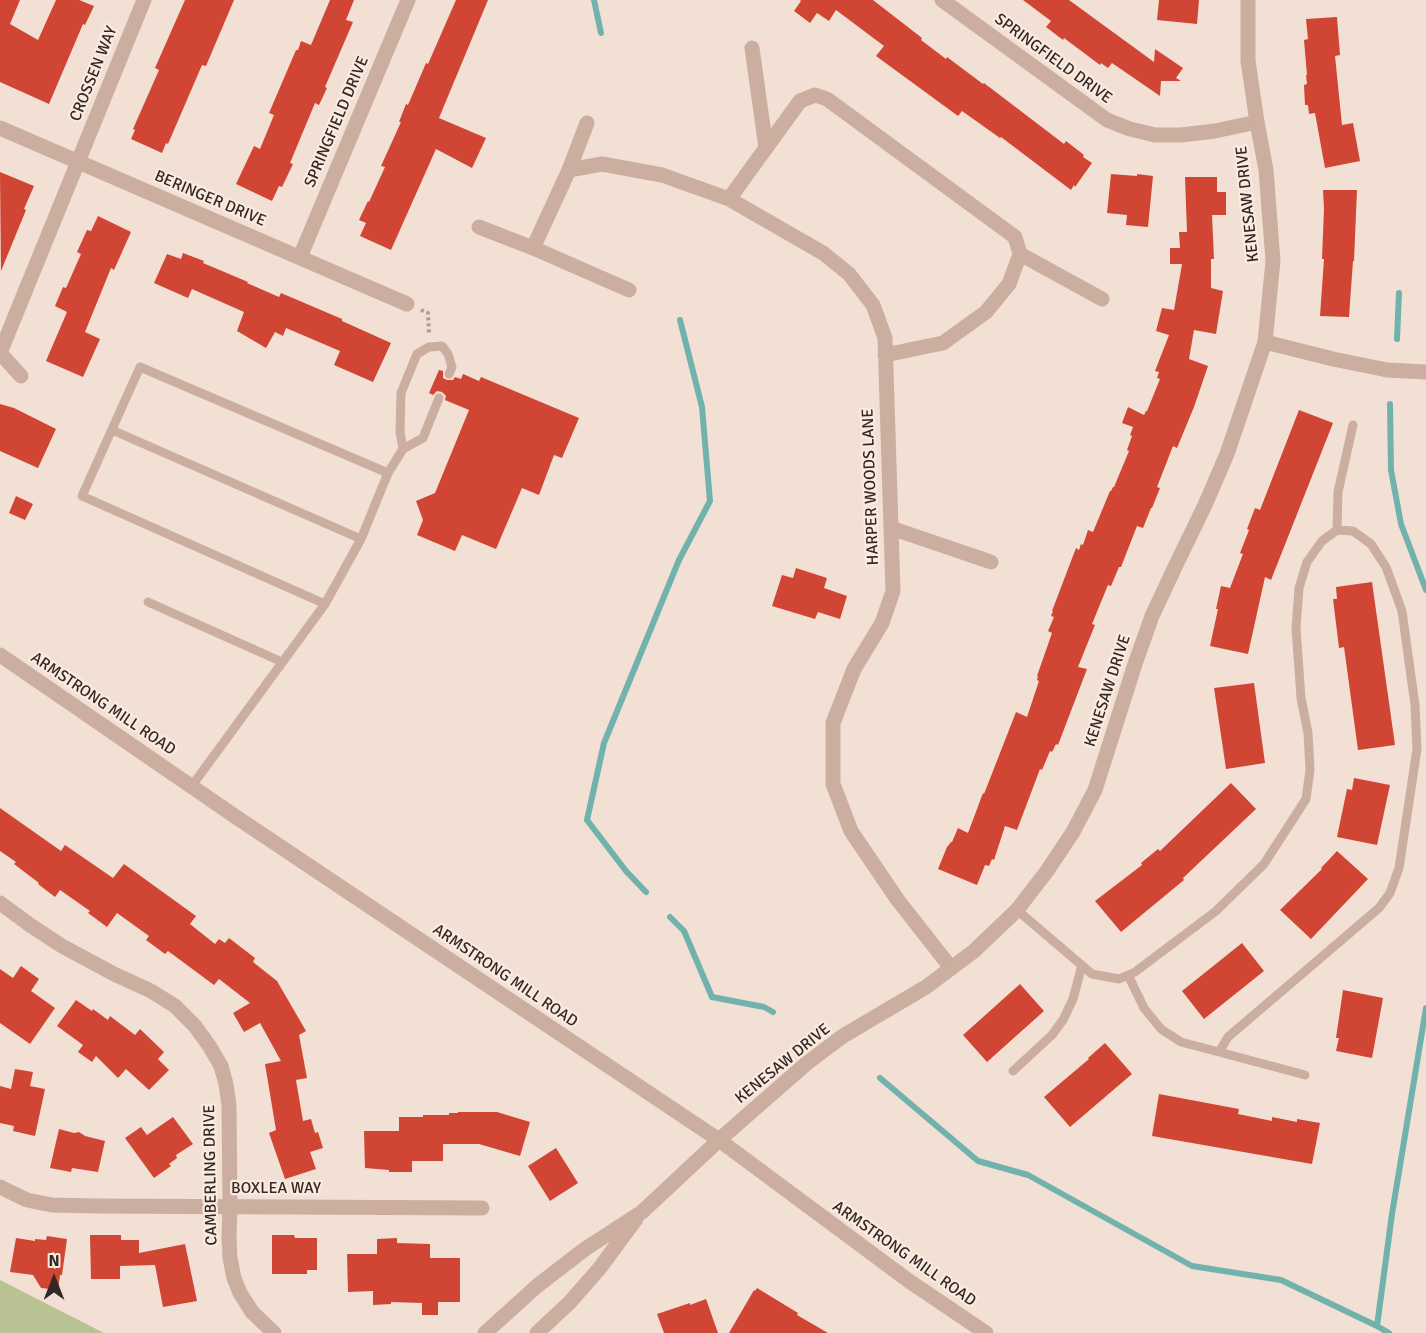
<!DOCTYPE html>
<html>
<head>
<meta charset="utf-8">
<style>
	body { margin:0 }
	#map { position:relative; width:1426px; height:1333px; overflow:hidden; background:#f2e0d4; font-family:Signika,sans-serif }
	canvas { display:block }
	.north { position:absolute; left:24px; top:1249px; width:60px; height:60px; -webkit-text-stroke:4px #faebe0; paint-order:stroke; rotate:0deg; font-size:16px; font-weight:700; line-height:24px; text-align:center; color:#342724 }
	.north::after { content:''; display:block; margin:auto; width:21px; height:27px; background:#342724; clip-path:polygon(50% 0,100% 100%,50% 72%,0 100%) }
</style>
</head>
<body>
<div id="map">
<canvas width="1426" height="1333"></canvas>
<div class="north">N</div>
</div>
<script>
const context = document.querySelector('canvas').getContext('2d');
context.lineJoin = 'round';
function fillPath(path, color) {
  context.fillStyle = color;
  context.fill(path, 'evenodd');
}
function shape(rows) {
  const path = new Path2D();
  for (const r of rows) {
    path.moveTo(r[0], r[1]);
    for (let i = 2; i < r.length; i += 2) path.lineTo(r[i], r[i + 1]);
  }
  return path;
}
function strokePath(path, color, width, dash) {
  context.strokeStyle = color;
  context.lineWidth = width;
  context.lineCap = dash ? 'butt' : 'round';
  context.setLineDash(dash || []);
  context.stroke(path);
}
function drawText(font, color, halo, rows, align = 'center') {
  context.font = font + ' Signika,sans-serif';
  context.lineWidth = 4.5;
  context.setLineDash([]);
  context.textBaseline = 'middle';
  context.strokeStyle = halo;
  context.fillStyle = color;
  for (const [text, x, y, turn = 0] of rows) {
    context.save();
    context.translate(x, y);
    context.rotate((+turn || 0) * Math.PI / 180);
    context.textAlign = isNaN(turn) ? turn : align;
    if (halo) context.strokeText(text, 0, 0);
    context.fillText(text, 0, 0);
    context.restore();
  }
}
const green = shape([
	[0,1280,104,1333,0,1333]
]);
const stream = shape([
	[594,0,601,33],
	[1397,339,1399,293],
	[1390,404,1391,470,1401,524,1426,590],
	[646,892,626,871,587,820,604,743,679,560,710,501,702,407,680,320],
	[670,917,684,931,712,997,764,1007,773,1012],
	[880,1078,978,1161,1028,1175,1192,1266,1281,1280,1377,1326],
	[1389,1333,1377,1326,1392,1214,1426,1008]
]);
const building = shape([
	[0,0,20,0,10,24,38,40,56,0,79,0,94,6,85,25,83,24,49,104,0,82],
	[185,0,234,0,206,66,202,65,168,144,166,143,162,153,131,139,135,130,133,129,159,70,155,68],
	[330,0,354,0,346,20,353,22,325,87,327,88,319,105,315,103,290,163,293,164,282,187,279,186,272,201,236,184,254,146,260,149,274,115,269,113,296,50,298,50,301,41,311,45],
	[456,0,488,0,439,118,486,138,472,168,436,149,391,250,360,236,366,223,359,220,368,201,369,202,385,167,381,166,401,122,399,122,406,104,408,105,426,63,428,64],
	[800,0,873,0,922,38,921,40,946,59,947,57,983,84,984,83,1064,144,1066,141,1084,155,1083,157,1092,163,1075,187,1074,185,1071,190,1001,137,1000,138,962,111,958,116,876,56,884,46,836,10,829,21,817,13,810,23,794,11,801,1],
	[1023,0,1069,0,1154,62,1155,49,1183,68,1176,78,1181,81,1161,81,1160,96,1112,63,1108,68,1101,63,1100,65,1064,38,1063,40,1046,27,1051,21],
	[1159,0,1199,0,1197,24,1157,20],
	[1337,17,1340,55,1335,56,1342,125,1353,123,1360,161,1325,168,1315,113,1309,114,1308,105,1305,105,1304,85,1307,84,1306,75,1307,75,1304,40,1308,39,1306,19],
	[0,172,34,186,24,209,26,210,1,271],
	[1111,174,1137,176,1137,174,1153,176,1148,227,1126,225,1127,215,1107,213],
	[1185,177,1217,177,1217,192,1226,192,1226,215,1212,215,1214,259,1211,259,1211,288,1223,291,1216,334,1194,330,1189,359,1208,366,1194,407,1177,448,1173,446,1157,487,1160,488,1152,508,1151,508,1143,528,1137,526,1121,567,1119,567,1111,586,1108,585,1092,624,1095,625,1078,667,1087,669,1058,745,1056,744,1052,752,1050,751,1042,770,1040,769,1017,830,1005,826,994,860,992,859,989,866,985,865,977,885,938,869,947,847,951,842,952,842,958,828,968,833,983,793,984,794,1016,712,1027,717,1039,681,1037,680,1038,676,1037,676,1052,633,1048,631,1054,617,1051,616,1053,611,1052,611,1076,548,1079,550,1081,544,1083,545,1088,530,1093,532,1110,491,1111,491,1113,487,1114,487,1129,451,1127,450,1132,436,1130,435,1133,427,1122,423,1128,407,1144,415,1146,411,1147,411,1160,379,1157,378,1159,372,1155,371,1169,335,1156,331,1162,308,1174,310,1182,264,1170,264,1170,248,1180,248,1179,232,1187,232],
	[1323,190,1357,190,1354,261,1353,261,1349,317,1320,316,1324,259,1322,259,1324,209],
	[98,216,131,232,114,270,111,268,85,332,100,339,83,377,46,361,67,312,55,306,63,287,66,288,81,254,77,252,87,230,91,231],
	[183,253,204,261,203,263,248,282,247,283,279,297,281,293,342,319,342,321,391,343,373,382,334,365,340,351,286,328,283,336,275,332,266,348,237,331,244,312,192,289,188,298,154,283,167,254,181,259],
	[439,370,443,371,443,378,447,380,453,380,455,377,461,379,463,374,479,381,481,377,579,418,562,458,554,455,539,495,522,488,496,549,462,535,455,551,417,535,423,520,416,501,435,493,469,410,445,400,446,396,442,392,437,391,433,395,429,393],
	[0,404,14,408,56,429,38,468,0,451],
	[1299,410,1333,423,1271,580,1265,577,1248,654,1210,646,1218,609,1216,609,1221,586,1230,588,1243,554,1240,553,1249,530,1247,529,1255,508,1260,510],
	[16,496,33,504,25,520,9,513],
	[796,568,827,578,824,588,847,596,840,619,818,612,815,619,772,606,782,575,793,578],
	[1372,582,1395,745,1358,750,1344,647,1339,648,1333,599,1337,599,1336,587],
	[1254,683,1265,763,1226,769,1214,688],
	[1354,778,1390,785,1377,845,1337,837,1347,789,1352,790],
	[1231,783,1256,809,1183,878,1184,880,1121,932,1095,901,1142,865,1141,863,1158,849,1160,851],
	[0,808,61,851,65,845,113,878,124,864,196,916,190,924,215,944,219,939,225,943,229,938,255,958,253,962,277,981,306,1031,299,1035,307,1078,296,1080,303,1121,311,1119,315,1133,318,1132,323,1148,310,1152,316,1169,285,1179,269,1133,276,1130,265,1064,281,1061,260,1023,244,1032,233,1013,250,1003,219,979,214,985,168,951,165,954,146,940,149,936,117,913,107,927,88,913,90,911,60,890,55,897,38,884,39,883,14,864,16,862,0,851],
	[1337,851,1368,879,1311,939,1280,910,1322,869,1321,868],
	[1242,943,1264,971,1204,1019,1182,991],
	[21,966,39,979,31,991,55,1008,30,1044,0,1023,0,969,13,978],
	[1020,984,1044,1011,987,1062,963,1035],
	[1343,990,1383,998,1372,1058,1336,1051,1339,1038,1336,1038],
	[76,1000,92,1011,93,1009,108,1020,110,1016,135,1035,140,1029,164,1052,158,1059,169,1070,149,1090,126,1069,118,1078,96,1056,92,1062,78,1052,83,1045,57,1026],
	[1105,1043,1132,1074,1070,1127,1044,1097,1089,1059,1088,1058],
	[15,1069,33,1072,30,1086,45,1089,35,1136,13,1131,14,1126,0,1123,0,1086,11,1089],
	[1159,1094,1239,1109,1238,1114,1272,1121,1272,1117,1297,1122,1297,1119,1320,1123,1312,1164,1152,1136],
	[458,1112,497,1112,530,1122,520,1156,479,1144,443,1144,443,1161,412,1161,412,1172,389,1172,389,1170,365,1168,364,1131,399,1131,399,1117,423,1117,423,1115,449,1115,449,1113,458,1113],
	[173,1117,193,1144,176,1155,177,1158,169,1164,171,1166,154,1178,125,1138,141,1127,147,1135],
	[59,1129,74,1133,79,1132,85,1136,105,1141,98,1172,72,1168,71,1172,50,1168],
	[556,1148,578,1183,550,1201,528,1166],
	[90,1235,121,1235,121,1240,139,1240,139,1253,185,1244,197,1301,163,1307,155,1265,120,1266,120,1279,91,1279],
	[272,1235,294,1235,295,1238,317,1238,317,1270,307,1270,307,1274,272,1274],
	[47,1236,67,1239,62,1275,60,1275,58,1290,41,1288,33,1275,10,1272,16,1238,35,1241,35,1239,46,1240],
	[397,1238,397,1243,430,1244,430,1258,460,1258,460,1302,438,1302,438,1315,422,1315,422,1303,391,1302,391,1304,373,1305,373,1291,348,1292,347,1254,377,1254,377,1239],
	[757,1288,798,1313,797,1315,828,1333,729,1333,754,1290,755,1291],
	[706,1299,718,1333,664,1333,657,1314,690,1303,690,1305]
]);
const path = shape([
	[421,310,428,313,429,334]
]);
const service = shape([
	[112,430,361,539],
	[403,449,400,432,401,393,417,354,429,347,442,346,448,354,452,367,449,374],
	[148,602,282,662],
	[325,604,82,496,140,367,388,473],
	[191,787,325,604,361,539,388,473,403,449,423,438,439,398],
	[1017,910,1092,974,1119,979,1135,972,1216,911,1264,864,1306,799,1310,770,1308,733,1301,698,1296,628,1299,588,1307,562,1322,541,1337,530],
	[1128,975,1144,1008,1161,1029,1181,1042,1219,1052],
	[1013,1071,1052,1035,1063,1020,1073,999,1082,965],
	[1305,1075,1219,1052,1228,1037,1379,908,1390,893,1399,868,1417,749,1415,705,1402,611,1386,567,1371,544,1353,531,1337,530,1338,492,1353,425]
]);
const minor = shape([
	[942,0,1107,120,1130,129,1155,135,1181,135,1215,131,1257,122],
	[752,48,766,148],
	[0,128,407,304],
	[569,170,602,164,662,175,729,199,823,253,849,274,873,305,885,338,893,591,882,623,854,669,833,723,833,784,851,831,897,899,951,968],
	[729,199,800,101,815,95,827,99,1015,237,1020,254,1009,284,986,312,943,343,885,355],
	[479,227,533,248,629,290],
	[533,248,569,170,587,123],
	[1020,254,1102,299],
	[300,257,408,0],
	[1265,342,1333,359,1387,370,1426,372],
	[0,353,144,0],
	[0,353,21,376],
	[891,528,991,562],
	[0,903,30,925,62,946,114,974,151,991,175,1006,195,1026,210,1047,221,1066,226,1084,229,1105,230,1207,229,1237,230,1258,234,1278,240,1293,252,1312,274,1333],
	[0,1187,27,1200,52,1205,96,1206,482,1208]
]);
const tertiary = shape([
	[0,655,236,817,719,1140,909,1281,986,1333],
	[485,1333,537,1286,585,1249,642,1212,719,1140,807,1063,843,1036,926,987,974,951,1017,910,1047,871,1073,832,1095,790,1135,664,1152,616,1174,569,1205,505,1227,454,1265,342,1273,261,1266,170,1257,122,1248,61,1248,0],
	[537,1333,570,1302,599,1269,636,1219]
]);
const streetNames = [
	["SPRINGFIELD DRIVE",1053,59,36],
	["CROSSEN WAY",94,74,-68],
	["SPRINGFIELD DRIVE",337,122,-67],
	["BERINGER DRIVE",210,199,23],
	["KENESAW DRIVE",1248,204,-96],
	["HARPER WOODS LANE",871,487,-92],
	["KENESAW DRIVE",1108,691,-72],
	["ARMSTRONG MILL ROAD",103,704,34],
	["ARMSTRONG MILL ROAD",505,976,34],
	["KENESAW DRIVE",783,1064,-39],
	["CAMBERLING DRIVE",211,1175,-91],
	["BOXLEA WAY",276,1189],
	["ARMSTRONG MILL ROAD",904,1254,35]
];
fillPath(green, '#b9c293');
strokePath(stream, '#71b2ac', 6);
fillPath(building, '#d14534');
strokePath(path, '#b7978a', 4, [3, 3]);
strokePath(service, '#cbaea0', 9);
strokePath(minor, '#cbaea0', 15);
strokePath(tertiary, '#cbaea0', 15);
drawText('16px', '#342724', '#faebe0', streetNames);
</script>
</body>
</html>
